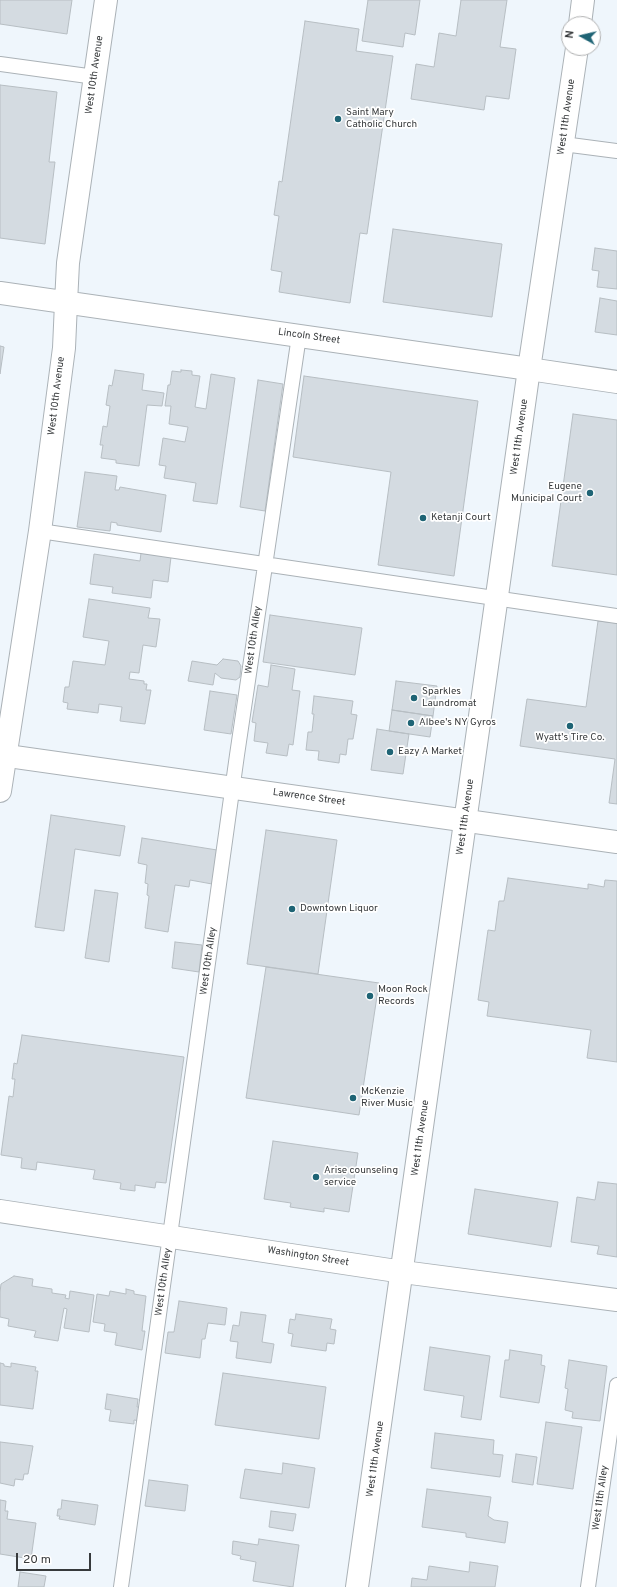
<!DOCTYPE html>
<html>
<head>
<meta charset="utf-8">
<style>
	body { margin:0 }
	#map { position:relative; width:617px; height:1587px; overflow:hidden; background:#eff6fc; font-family:Overpass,sans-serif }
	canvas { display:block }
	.north { position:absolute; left:561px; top:16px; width:40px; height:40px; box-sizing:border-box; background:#fff; border:1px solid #afb0b1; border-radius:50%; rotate:278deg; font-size:11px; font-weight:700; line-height:16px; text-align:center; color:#373a3c }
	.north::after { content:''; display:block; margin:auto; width:14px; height:18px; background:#1f6475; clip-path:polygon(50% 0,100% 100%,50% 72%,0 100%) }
	.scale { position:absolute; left:16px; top:1553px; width:75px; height:18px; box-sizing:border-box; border:2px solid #373a3c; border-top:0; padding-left:5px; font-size:12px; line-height:14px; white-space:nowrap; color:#373a3c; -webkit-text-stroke:3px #fff; paint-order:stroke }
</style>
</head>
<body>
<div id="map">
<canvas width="617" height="1587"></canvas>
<div class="north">N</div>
<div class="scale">20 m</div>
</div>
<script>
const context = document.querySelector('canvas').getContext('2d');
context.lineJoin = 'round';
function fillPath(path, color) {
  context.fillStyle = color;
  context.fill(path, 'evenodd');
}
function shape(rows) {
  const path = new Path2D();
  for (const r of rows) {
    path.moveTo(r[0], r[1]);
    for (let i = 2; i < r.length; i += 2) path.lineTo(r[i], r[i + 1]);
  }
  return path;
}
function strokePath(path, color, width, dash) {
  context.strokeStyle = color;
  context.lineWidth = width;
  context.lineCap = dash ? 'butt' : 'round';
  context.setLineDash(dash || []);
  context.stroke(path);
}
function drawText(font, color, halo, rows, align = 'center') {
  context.font = font + ' Overpass,sans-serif';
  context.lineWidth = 3.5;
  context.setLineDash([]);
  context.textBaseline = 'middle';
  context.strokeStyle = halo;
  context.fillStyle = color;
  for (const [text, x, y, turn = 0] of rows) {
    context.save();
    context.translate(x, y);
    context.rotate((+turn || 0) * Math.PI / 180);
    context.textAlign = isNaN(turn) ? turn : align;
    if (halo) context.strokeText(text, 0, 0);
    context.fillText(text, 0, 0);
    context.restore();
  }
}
const building = shape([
	[0,0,72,0,67,34,0,24,0,0],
	[368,0,420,0,415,35,405,33,403,47,362,41,368,0],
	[461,0,507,0,500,47,516,49,509,99,486,96,484,110,411,99,416,64,434,67,439,33,456,36,461,0],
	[305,21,359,29,356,51,393,56,367,234,360,233,350,303,279,292,282,272,271,270,279,216,274,215,279,181,282,182,305,21],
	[0,85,57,92,49,162,55,162,45,244,0,238,0,85],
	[393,229,502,244,492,317,383,302,393,229],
	[595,248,617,251,617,289,597,287,599,271,592,270,595,248],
	[600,298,617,301,617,335,595,332,600,298],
	[0,346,4,347,0,374,0,346],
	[115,370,144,374,142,390,164,393,162,406,147,405,139,466,116,463,116,460,101,458,103,445,100,445,103,426,107,427,110,406,106,405,109,385,112,386,115,370],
	[181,370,192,371,192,375,200,376,195,407,206,409,211,374,235,378,217,504,193,501,196,483,164,478,166,466,159,465,163,438,185,442,188,427,169,424,171,406,165,406,168,385,170,385,172,371,181,372,181,370],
	[304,376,478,401,454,576,378,565,391,472,293,457,304,376],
	[258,380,283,384,265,511,240,507,258,380],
	[573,414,617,420,617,575,552,566,573,414],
	[85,472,117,476,115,490,119,490,120,487,166,495,161,532,117,525,117,523,111,522,110,531,77,527,85,472],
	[141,553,171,557,168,582,153,580,151,598,112,593,113,587,90,584,94,554,140,561,141,553],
	[89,599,150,608,148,618,160,619,156,647,143,645,139,673,130,672,129,679,144,681,144,684,147,684,146,690,151,690,145,724,120,721,122,707,99,704,98,713,67,709,68,703,63,702,65,687,69,687,73,661,105,665,109,641,83,637,89,599],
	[270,615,362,628,355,675,263,662,270,615],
	[598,621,617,623,617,804,609,803,615,759,520,746,527,699,586,707,598,621],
	[223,659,238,661,241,666,240,677,236,680,221,678,215,673,213,685,188,681,192,661,217,665,223,659],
	[271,665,295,669,292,690,300,691,293,745,289,744,287,756,266,753,268,743,254,741,256,723,252,722,258,685,268,687,271,665],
	[396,681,437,686,433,716,392,710,396,681],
	[210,691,237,695,231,734,204,730,210,691],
	[314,696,353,701,351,714,357,715,353,739,348,739,346,755,340,754,339,763,318,760,319,751,306,750,308,732,312,732,314,714,312,714,314,696],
	[392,710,433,716,430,737,389,731,392,710],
	[377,729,409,734,403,774,371,770,377,729],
	[51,815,125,826,120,856,75,849,64,931,35,927,51,815],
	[266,830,337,840,318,974,247,964,266,830],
	[142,838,217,850,212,884,190,880,189,887,175,885,168,932,145,928,149,896,147,895,148,884,145,883,147,865,138,863,142,838],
	[508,878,588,889,588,884,604,887,605,880,617,881,617,1062,587,1058,591,1030,487,1016,489,1002,478,1000,488,930,495,931,499,901,504,901,508,878],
	[95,890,118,893,109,962,85,958,95,890],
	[175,942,202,945,199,972,172,968,175,942],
	[266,967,379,983,359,1115,246,1098,266,967],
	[22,1035,184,1057,166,1183,156,1182,155,1188,135,1185,135,1191,120,1189,121,1183,93,1179,95,1170,37,1162,36,1170,21,1168,22,1158,1,1155,9,1096,13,1097,15,1079,12,1079,14,1063,17,1064,22,1035],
	[273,1141,358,1153,349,1212,324,1208,324,1212,290,1207,291,1203,264,1199,273,1141],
	[598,1182,617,1184,617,1257,597,1254,599,1246,571,1242,577,1197,595,1200,598,1182],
	[475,1189,558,1202,551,1247,468,1234,475,1189],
	[14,1276,33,1279,32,1286,52,1289,52,1293,66,1295,65,1298,69,1299,70,1291,94,1295,89,1332,64,1328,67,1309,64,1308,58,1341,34,1337,36,1331,8,1326,9,1319,0,1317,0,1292,1,1284,14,1276],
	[126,1289,134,1291,134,1294,146,1296,142,1331,145,1331,142,1350,115,1345,117,1333,104,1331,105,1324,93,1322,97,1294,109,1296,110,1291,126,1294,126,1289],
	[179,1301,227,1308,225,1325,208,1323,205,1339,202,1339,200,1358,165,1353,168,1332,174,1332,179,1301],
	[241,1312,266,1315,262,1342,274,1344,271,1363,236,1358,238,1342,230,1341,233,1325,239,1326,241,1312],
	[296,1314,332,1319,330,1329,336,1330,334,1344,327,1343,326,1351,291,1346,293,1334,288,1333,290,1319,295,1320,296,1314],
	[430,1347,490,1356,481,1420,461,1417,464,1396,424,1390,430,1347],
	[510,1350,542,1355,541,1365,545,1366,539,1403,500,1397,505,1360,509,1360,510,1350],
	[569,1360,607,1366,600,1421,572,1418,573,1412,565,1410,568,1389,565,1388,569,1360],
	[0,1363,4,1364,4,1366,11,1367,11,1363,36,1367,35,1371,38,1371,33,1409,0,1405,0,1363],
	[223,1373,326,1387,319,1439,215,1425,223,1373],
	[107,1394,138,1399,137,1407,142,1407,140,1421,134,1420,134,1424,109,1421,111,1410,105,1409,107,1394],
	[546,1422,582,1427,573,1489,537,1484,546,1422],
	[435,1433,494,1440,493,1454,503,1455,500,1477,431,1468,435,1433],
	[0,1442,33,1446,28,1474,24,1474,23,1480,15,1479,14,1486,0,1483,0,1442],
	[516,1454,537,1457,533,1485,512,1482,516,1454],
	[283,1463,315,1468,309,1508,240,1498,245,1469,282,1474,283,1463],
	[149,1480,188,1485,185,1511,145,1506,149,1480],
	[427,1489,491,1497,488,1516,494,1520,508,1522,505,1543,466,1537,466,1533,422,1527,427,1489],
	[0,1500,6,1501,5,1511,8,1511,7,1519,36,1523,31,1559,0,1554,0,1500],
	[62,1500,98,1505,95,1525,59,1519,60,1516,57,1516,58,1509,61,1509,62,1500],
	[271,1511,296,1514,293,1531,269,1527,271,1511],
	[259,1539,299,1545,293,1587,253,1581,256,1562,240,1559,241,1556,232,1554,233,1541,258,1545,259,1539],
	[470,1562,498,1566,495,1587,411,1587,412,1578,427,1580,429,1566,469,1572,470,1562],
	[20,1572,46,1576,44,1587,18,1587,20,1572]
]);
const service = shape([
	[0,64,95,77],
	[563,144,617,151],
	[40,531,617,616],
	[121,1587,237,755,299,336],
	[588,1587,617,1385]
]);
const minor = shape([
	[529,369,617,382],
	[0,791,40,531,64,348,66,303]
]);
const tertiary = shape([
	[0,293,529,369],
	[66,303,68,263,106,0],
	[0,755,617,842]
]);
const secondary = shape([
	[580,24,583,0],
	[0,1211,403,1272,617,1300],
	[357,1587,529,369,577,48]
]);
const markers = [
	[338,119,4,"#1f6475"],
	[590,493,4,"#1f6475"],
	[423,518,4,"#1f6475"],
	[414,698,4,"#1f6475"],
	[411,723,4,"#1f6475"],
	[570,726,4,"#1f6475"],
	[390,752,4,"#1f6475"],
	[292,909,4,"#1f6475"],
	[370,996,4,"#1f6475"],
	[353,1098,4,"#1f6475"],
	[316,1177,4,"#1f6475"]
];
const streetNames = [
	["West 10th Avenue",95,75,-82],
	["West 11th Avenue",567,117,-82],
	["Lincoln Street",309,337,8],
	["West 10th Avenue",57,396,-83],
	["West 11th Avenue",520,437,-82],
	["West 10th Alley",254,640,-82],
	["Lawrence Street",309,798,8],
	["West 11th Avenue",466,817,-82],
	["West 10th Alley",209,961,-82],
	["West 11th Avenue",421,1138,-82],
	["Washington Street",308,1257,9],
	["West 10th Alley",164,1282,-82],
	["West 11th Avenue",376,1459,-82],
	["West 11th Alley",601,1498,-82]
];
const poiNames = [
	["Saint Mary",346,113],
	["Catholic Church",346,125],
	["Eugene",582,487,"right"],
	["Municipal Court",582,499,"right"],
	["Ketanji Court",431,518],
	["Sparkles",422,692],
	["Laundromat",422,704],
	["Albee's NY Gyros",419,723],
	["Wyatt's Tire Co.",570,738,"center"],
	["Eazy A Market",398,752],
	["Downtown Liquor",300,909],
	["Moon Rock",378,990],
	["Records",378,1002],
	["McKenzie",361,1092],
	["River Music",361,1104],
	["Arise counseling",324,1171],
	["service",324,1183]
];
fillPath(building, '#d4dbe1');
strokePath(building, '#b7bec3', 1);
strokePath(service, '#abb2b7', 16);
strokePath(minor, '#abb2b7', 24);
strokePath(tertiary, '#abb2b7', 24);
strokePath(secondary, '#abb2b7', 24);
strokePath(service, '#fff', 14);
strokePath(minor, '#fff', 22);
strokePath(tertiary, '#fff', 22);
strokePath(secondary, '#fff', 22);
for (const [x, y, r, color] of markers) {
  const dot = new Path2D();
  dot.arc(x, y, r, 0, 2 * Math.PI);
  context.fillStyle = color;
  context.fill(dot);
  strokePath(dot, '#fff', 1.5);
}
drawText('10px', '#373a3c', '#fff', streetNames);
drawText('10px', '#373a3c', '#fff', poiNames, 'left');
</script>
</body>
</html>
